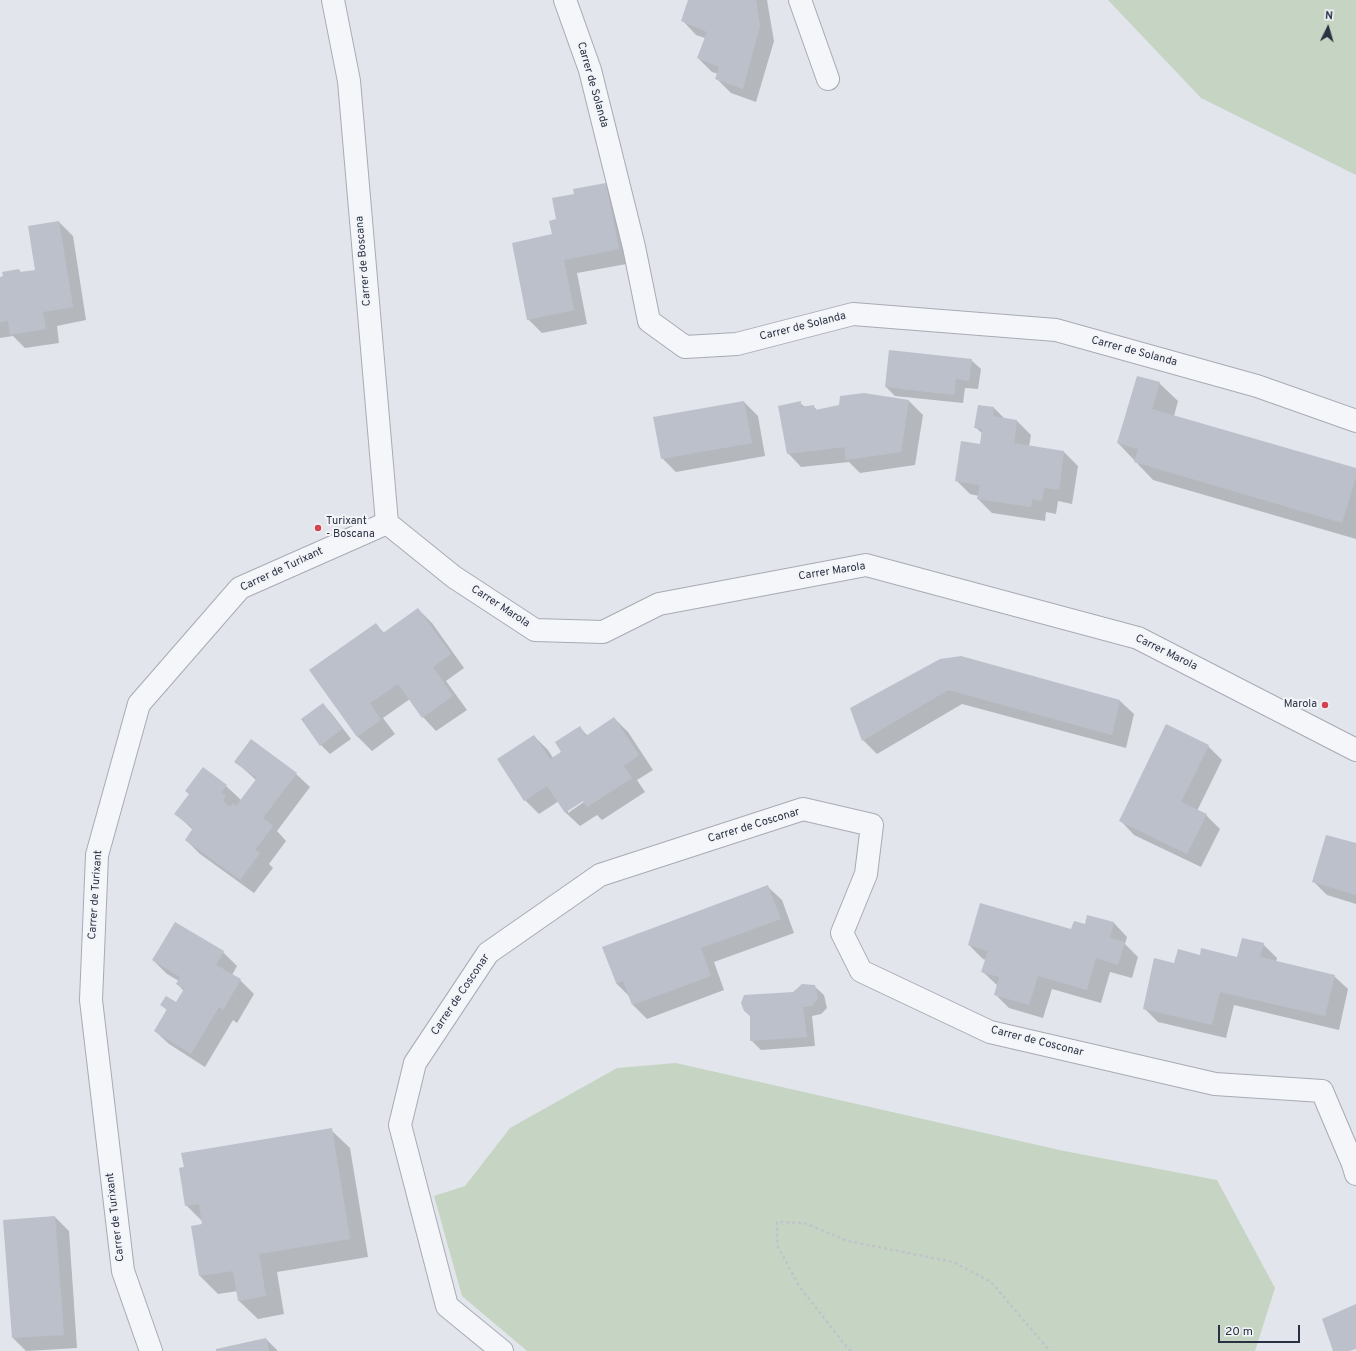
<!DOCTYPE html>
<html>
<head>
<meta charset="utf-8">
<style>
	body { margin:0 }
	#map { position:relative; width:1356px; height:1351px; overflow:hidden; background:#e2e5eb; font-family:Overpass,sans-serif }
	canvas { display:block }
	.north { position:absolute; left:1308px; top:8px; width:40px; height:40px; -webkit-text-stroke:3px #f2f4f8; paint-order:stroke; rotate:5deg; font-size:11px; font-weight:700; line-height:16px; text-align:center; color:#293143 }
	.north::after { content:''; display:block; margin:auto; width:14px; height:18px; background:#293143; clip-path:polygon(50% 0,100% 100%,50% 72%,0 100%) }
	.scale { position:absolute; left:1218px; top:1325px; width:82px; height:18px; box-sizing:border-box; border:2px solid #293143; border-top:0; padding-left:5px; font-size:12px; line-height:14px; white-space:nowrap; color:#293143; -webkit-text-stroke:3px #f2f4f8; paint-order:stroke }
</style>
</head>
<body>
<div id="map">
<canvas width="1356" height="1351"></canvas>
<div class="north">N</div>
<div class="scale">20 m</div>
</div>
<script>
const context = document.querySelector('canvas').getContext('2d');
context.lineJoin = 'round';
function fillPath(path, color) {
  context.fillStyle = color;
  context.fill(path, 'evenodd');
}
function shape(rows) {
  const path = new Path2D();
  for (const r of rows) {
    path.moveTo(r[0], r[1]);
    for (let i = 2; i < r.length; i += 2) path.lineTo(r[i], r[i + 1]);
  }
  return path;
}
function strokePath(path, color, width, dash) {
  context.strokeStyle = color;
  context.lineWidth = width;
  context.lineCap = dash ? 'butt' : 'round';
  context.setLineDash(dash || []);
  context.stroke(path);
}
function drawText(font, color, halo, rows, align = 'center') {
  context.font = font + ' Overpass,sans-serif';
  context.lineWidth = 4;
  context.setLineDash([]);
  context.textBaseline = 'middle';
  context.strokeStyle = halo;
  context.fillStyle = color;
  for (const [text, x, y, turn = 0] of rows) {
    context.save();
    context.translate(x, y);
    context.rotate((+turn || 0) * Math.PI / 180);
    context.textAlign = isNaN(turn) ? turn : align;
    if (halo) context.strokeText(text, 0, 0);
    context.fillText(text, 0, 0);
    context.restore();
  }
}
const green = shape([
	[1108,0,1356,0,1356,175,1201,98],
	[676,1063,1064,1151,1217,1180,1275,1288,1255,1351,527,1351,462,1296,434,1196,465,1186,510,1128,617,1068]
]);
const shadow = shape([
	[690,0,767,0,774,41,756,102,731,93,717,79,718,74,712,72,698,58,705,38,696,35,683,21],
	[605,184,619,198,632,263,577,273,587,324,542,333,528,319,557,220,575,195],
	[59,222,73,236,86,320,57,326,59,343,25,348,13,336,0,338,0,278,19,270,22,273,36,271],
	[971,360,981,369,978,389,965,388,963,403,895,396,886,387],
	[1159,383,1178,401,1174,416,1356,469,1356,539,1153,480,1118,443],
	[909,401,923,415,915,465,860,473,849,462,801,467,788,453,800,403,805,407,813,406,818,411],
	[744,402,758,416,765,456,676,472,662,458],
	[994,408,1005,419,1017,421,1031,435,1029,447,1064,452,1078,466,1072,504,1058,501,1056,514,1046,512,1045,521,992,513,978,499,979,496,970,494,956,480,981,445,983,434,975,427],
	[418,609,432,623,464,668,446,681,467,710,436,731,423,717,410,699,383,718,395,734,372,751,358,737,311,671,376,624,384,633],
	[940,660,1120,701,1134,714,1126,748,962,704,877,754,863,740,851,708],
	[323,704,332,714,351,739,330,754,321,745],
	[614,718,628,732,653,770,637,780,645,792,602,820,597,815,580,826,566,813,559,801,539,814,525,800,534,736,548,750,553,758,562,752,580,728,588,736],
	[587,798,588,799,568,813,568,810],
	[1208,746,1222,760,1197,811,1206,815,1220,829,1201,867,1134,835,1121,821],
	[236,762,296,774,310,787,277,831,286,841,269,864,273,868,254,893,200,854,186,840,193,830,176,814,226,786,241,800,256,780],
	[1356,844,1356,904,1327,895,1313,881],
	[768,887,782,900,794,933,714,962,724,990,647,1019,633,1005,630,997,616,983],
	[175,923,223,952,237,966,232,975,240,980,254,994,237,1023,233,1020,205,1067,169,1044,155,1031,167,1010,161,1005,177,1003,184,991,177,984,179,981,167,974,153,960],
	[1114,923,1127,937,1125,944,1138,957,1132,978,1110,972,1101,1003,1052,989,1043,1018,1009,1008,995,994,998,986,983,972,986,960,983,959,969,945,1072,930,1086,926],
	[1263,944,1277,958,1276,962,1334,976,1348,989,1339,1030,1234,1005,1226,1038,1158,1022,1144,1008,1175,964,1200,956,1238,958],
	[814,986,824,995,827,1008,821,1014,812,1016,815,1046,761,1050,751,1040,751,1017,745,1011],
	[331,1130,350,1148,368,1257,277,1272,284,1314,258,1319,239,1301,238,1291,218,1294,200,1276,202,1221,186,1205],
	[55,1217,69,1231,77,1348,26,1351,13,1338],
	[266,1339,278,1351,217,1351]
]);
const building = shape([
	[688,0,756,0,760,26,743,89,715,79,719,67,697,58,707,32,681,21],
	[606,183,619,249,564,260,574,310,527,320,512,243,552,234,549,221,556,219,552,198,574,194,573,189],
	[59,221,73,307,43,312,46,329,10,335,8,321,0,322,0,277,3,276,2,272,19,269,20,272,35,270,28,226],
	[889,350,972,359,969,381,956,379,954,395,885,387],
	[1137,376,1160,382,1152,409,1356,468,1356,477,1342,523,1134,462,1138,449,1117,443],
	[864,393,909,400,901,452,845,460,845,447,787,454,778,406,801,401,801,407,814,405,815,410,839,405,840,396],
	[744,401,752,443,661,459,653,417],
	[978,405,994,407,993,416,1017,420,1014,443,1064,451,1059,490,1044,488,1042,501,1032,499,1031,507,977,499,980,485,955,481,961,441,980,444,982,429,974,428],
	[418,608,451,654,433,667,453,696,422,718,398,684,370,703,381,720,357,737,309,670,376,623,383,633],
	[961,656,1120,700,1112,735,948,690,862,741,850,708,940,659],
	[323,703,342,729,320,746,301,719],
	[614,717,639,755,624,766,632,778,587,807,583,801,565,813,547,786,524,801,497,759,534,735,550,759,561,752,555,742,580,726,586,736],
	[1166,724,1209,745,1181,802,1207,814,1187,854,1119,821],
	[251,739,297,773,263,818,273,826,255,850,260,853,240,880,185,840,193,828,174,814,189,794,185,791,203,767,227,785,221,793,226,796,223,801,230,807,233,803,236,806,257,778,234,762],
	[1326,835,1356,843,1356,895,1312,882],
	[768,885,781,919,701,948,711,976,632,1005,623,981,616,983,602,947],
	[980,903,1071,929,1074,921,1085,924,1087,915,1114,922,1110,938,1125,942,1118,965,1096,958,1087,990,1038,976,1029,1005,994,995,999,977,981,972,988,951,968,945],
	[175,922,224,951,216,965,241,979,223,1010,219,1007,191,1054,154,1031,167,1009,160,1005,166,996,176,1002,184,989,176,984,180,977,152,960],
	[1242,938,1264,943,1260,957,1335,975,1325,1016,1220,992,1212,1025,1143,1009,1154,958,1174,963,1178,949,1200,955,1201,948,1237,957],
	[802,984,815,985,818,998,812,1006,803,1007,807,1037,750,1041,750,1015,744,1011,741,1003,744,995,793,992],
	[332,1128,350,1239,259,1254,266,1296,238,1301,233,1271,199,1276,191,1226,202,1224,199,1204,185,1206,179,1168,184,1167,181,1153],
	[55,1216,64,1335,12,1338,3,1220],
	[1356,1304,1356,1349,1349,1351,1333,1351,1322,1319],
	[266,1338,269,1351,216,1351,216,1349]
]);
const path = shape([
	[851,1351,846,1346,799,1286,777,1245,777,1222,804,1223,848,1241,953,1262,991,1282,1050,1351]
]);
const minor = shape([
	[333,0,349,81,387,523],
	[565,0,590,70,634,247,649,321,685,347,737,344,853,314,1056,330,1257,386,1356,421],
	[800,0,828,79],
	[387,523,454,577,535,630,603,632,659,604,866,565,1138,638,1356,750],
	[151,1351,123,1271,91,1000,97,855,139,704,240,588,387,523],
	[502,1351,447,1306,400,1125,415,1063,488,953,600,875,803,809,872,825,866,874,842,933,861,971,990,1032,1215,1084,1322,1091,1353,1164,1356,1174]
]);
const markers = [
	[318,528,4,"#d24450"],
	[1325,705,4,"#d24450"]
];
const streetNames = [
	["Carrer de Solanda",592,85,74],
	["Carrer de Boscana",364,261,-95],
	["Carrer de Solanda",803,327,-14],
	["Carrer de Solanda",1134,352,15],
	["Carrer de Turixant",282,570,-25],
	["Carrer Marola",832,572,-9],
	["Carrer Marola",500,607,33],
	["Carrer Marola",1166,653,26],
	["Carrer de Cosconar",754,826,-17],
	["Carrer de Turixant",96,895,-86],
	["Carrer de Cosconar",461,995,-56],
	["Carrer de Cosconar",1037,1042,14],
	["Carrer de Turixant",116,1217,-97]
];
const poiNames = [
	["Turixant",326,522],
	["- Boscana",326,535],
	["Marola",1317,705,"right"]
];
fillPath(green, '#c6d5c3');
fillPath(shadow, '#0003');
fillPath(building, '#bcc0cb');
strokePath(minor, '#a7abb5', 24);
strokePath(path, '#c0c3ca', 2.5, [3, 3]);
strokePath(minor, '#f5f6f9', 22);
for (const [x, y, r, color] of markers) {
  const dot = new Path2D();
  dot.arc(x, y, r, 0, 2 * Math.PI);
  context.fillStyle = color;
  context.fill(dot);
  strokePath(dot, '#f2f4f8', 1.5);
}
drawText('11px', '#293143', '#f2f4f8', streetNames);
drawText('11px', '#293143', '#f2f4f8', poiNames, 'left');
</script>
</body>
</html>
